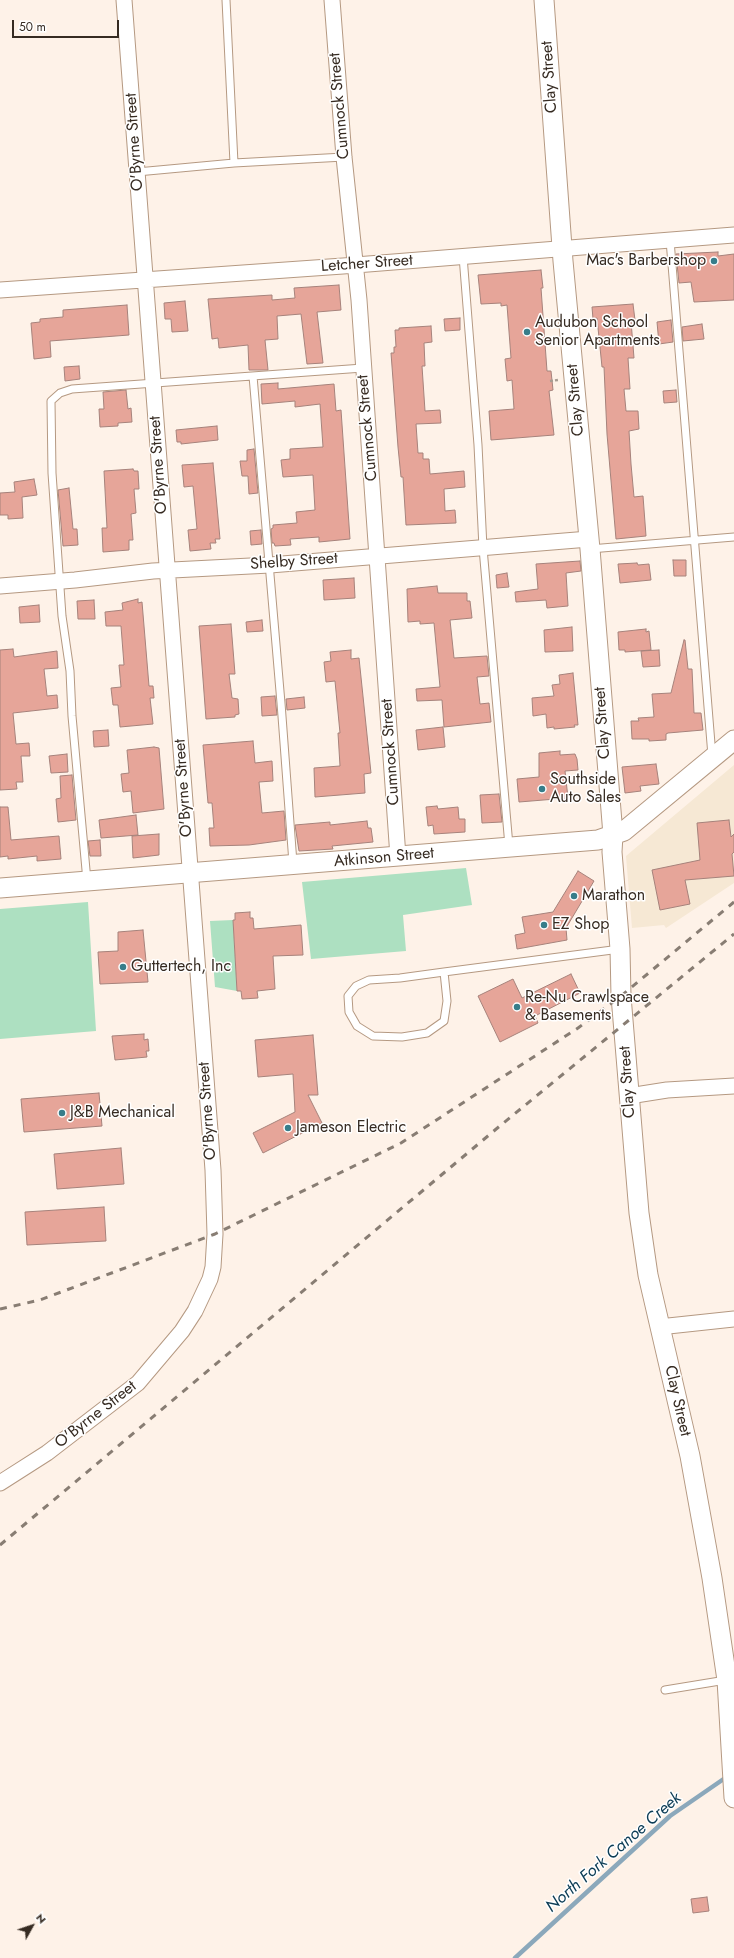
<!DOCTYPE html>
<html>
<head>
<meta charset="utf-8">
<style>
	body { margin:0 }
	#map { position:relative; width:734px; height:1958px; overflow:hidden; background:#fef2e8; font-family:Jost,sans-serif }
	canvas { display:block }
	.north { position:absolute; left:12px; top:1906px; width:40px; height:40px; -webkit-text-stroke:3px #fff; paint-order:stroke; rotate:50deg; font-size:11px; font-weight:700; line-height:16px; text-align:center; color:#362b22 }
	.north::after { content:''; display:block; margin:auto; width:14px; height:18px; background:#362b22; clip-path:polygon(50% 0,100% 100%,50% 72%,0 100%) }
	.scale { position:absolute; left:12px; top:20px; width:107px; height:18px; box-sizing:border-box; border:2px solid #362b22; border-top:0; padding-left:5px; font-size:12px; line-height:14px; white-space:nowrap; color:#362b22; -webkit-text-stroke:3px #fff; paint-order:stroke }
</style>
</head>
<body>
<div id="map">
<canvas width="734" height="1958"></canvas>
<div class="north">N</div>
<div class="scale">50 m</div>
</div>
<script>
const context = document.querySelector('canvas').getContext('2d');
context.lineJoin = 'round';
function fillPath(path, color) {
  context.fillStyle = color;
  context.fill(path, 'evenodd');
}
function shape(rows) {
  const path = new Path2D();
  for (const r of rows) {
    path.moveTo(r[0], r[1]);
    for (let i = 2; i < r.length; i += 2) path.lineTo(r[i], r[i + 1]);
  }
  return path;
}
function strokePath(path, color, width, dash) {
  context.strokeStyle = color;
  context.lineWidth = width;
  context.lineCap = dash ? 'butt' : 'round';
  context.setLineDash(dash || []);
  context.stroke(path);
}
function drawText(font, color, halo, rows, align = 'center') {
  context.font = font + ' Jost,sans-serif';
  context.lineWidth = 3;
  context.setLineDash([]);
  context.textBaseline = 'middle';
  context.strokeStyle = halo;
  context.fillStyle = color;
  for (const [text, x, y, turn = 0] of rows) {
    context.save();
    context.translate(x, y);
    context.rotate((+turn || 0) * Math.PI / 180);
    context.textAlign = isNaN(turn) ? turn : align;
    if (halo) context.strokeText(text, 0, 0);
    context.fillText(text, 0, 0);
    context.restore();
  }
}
const industrial = shape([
	[734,765,734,883,666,928,664,925,632,928,626,856]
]);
const green = shape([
	[466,868,472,905,403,915,406,951,311,959,302,882],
	[88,902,96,1031,0,1039,0,909],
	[233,920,237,991,215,987,210,921]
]);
const stream = shape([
	[515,1958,670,1816,728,1776]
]);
const building = shape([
	[718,252,718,256,734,254,734,300,694,302,691,282,679,283,676,254,718,252],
	[541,270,543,288,541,288,547,371,551,371,553,390,549,391,554,435,491,440,489,411,514,409,512,380,507,381,505,359,511,358,507,305,501,306,501,303,481,304,478,275,541,270],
	[339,285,341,310,317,312,323,363,307,364,301,314,277,316,278,339,265,340,268,370,249,370,248,345,219,348,218,338,212,339,208,299,272,295,272,300,295,298,294,288,339,285],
	[185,301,188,331,172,332,171,319,165,319,164,303,185,301],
	[633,304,635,320,631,321,634,358,628,358,630,389,624,389,626,411,638,411,639,429,629,431,631,464,634,497,643,496,646,536,616,539,607,434,604,367,602,367,597,318,593,319,592,307,633,304],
	[127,305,129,335,50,341,51,357,34,359,31,323,40,322,40,319,63,317,63,310,127,305],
	[460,318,460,330,445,331,444,319,460,318],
	[671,320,673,342,659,344,657,322,671,320],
	[702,324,704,339,683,341,682,327,702,324],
	[431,326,432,342,424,343,425,366,422,366,425,411,440,410,441,423,416,424,418,453,423,453,423,459,429,459,430,474,464,471,465,487,444,489,445,511,455,510,456,523,406,525,403,477,401,477,398,447,391,353,394,353,394,347,396,347,395,330,399,330,399,328,431,326],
	[79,366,80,379,65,381,64,367,79,366],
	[278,383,278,389,334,384,336,411,341,410,350,539,319,542,319,537,290,539,291,545,275,546,274,543,272,543,271,529,273,528,273,525,297,523,296,512,315,510,313,475,283,477,281,460,290,459,290,449,323,447,320,404,295,407,295,401,262,404,261,384,278,383],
	[126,390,128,409,131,408,132,422,118,423,118,426,100,427,99,409,104,409,103,392,126,390],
	[676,390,677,402,664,403,663,391,676,390],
	[217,426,218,440,181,444,181,442,177,442,176,430,217,426],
	[254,449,258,493,249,494,248,476,242,476,240,461,247,461,247,450,254,449],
	[213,463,220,539,215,539,216,543,210,543,211,549,190,551,188,530,197,529,193,486,184,487,182,465,213,463],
	[133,469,134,471,138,471,139,489,134,489,136,513,131,514,133,540,129,540,129,550,103,552,102,528,107,528,104,471,133,469],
	[34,479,37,495,22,497,23,518,8,519,8,515,0,515,0,493,15,492,14,482,34,479],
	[69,488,73,529,77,529,78,545,63,546,58,490,69,488],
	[261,530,262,544,251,545,250,531,261,530],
	[673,560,686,560,686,576,674,576,673,560],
	[580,561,581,571,566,573,568,606,547,608,546,600,516,602,515,592,538,589,536,564,580,561],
	[637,563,638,565,649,564,651,580,620,583,618,564,637,563],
	[507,573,509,587,497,588,496,575,507,573],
	[354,578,355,598,324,600,323,580,354,578],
	[437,586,438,593,467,593,467,601,470,601,472,618,450,620,454,658,487,656,489,676,477,677,480,704,489,703,491,722,444,727,442,700,417,701,416,689,440,687,434,623,420,624,420,621,408,622,407,589,437,586],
	[138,599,138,603,142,602,149,686,153,686,154,698,150,698,153,724,120,727,118,705,113,705,111,688,121,687,119,665,124,665,121,626,106,626,105,612,123,610,122,603,138,599],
	[94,600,95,619,78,619,77,601,94,600],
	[39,605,40,622,20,623,19,607,39,605],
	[262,620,263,631,247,632,246,622,262,620],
	[231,624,235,674,229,674,232,698,238,699,239,714,235,715,235,717,206,719,199,626,231,624],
	[572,627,573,651,545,652,544,630,572,627],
	[646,629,646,632,649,631,651,650,625,652,625,650,619,650,618,632,646,629],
	[684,640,685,640,688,669,692,669,694,713,701,713,703,730,668,733,666,734,666,740,649,741,649,739,632,739,631,721,639,721,638,718,654,717,652,694,671,693,684,640],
	[13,649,14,657,57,651,58,668,44,669,47,696,57,695,58,708,13,713,16,744,29,743,30,756,21,756,23,782,16,782,17,789,0,790,0,650,13,649],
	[351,650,351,659,359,658,371,773,364,774,365,793,315,797,314,768,340,766,338,733,340,733,335,681,326,682,324,662,331,661,330,652,351,650],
	[659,650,660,666,643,667,641,651,659,650],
	[573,673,578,725,574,725,575,727,554,729,554,727,547,728,546,714,533,716,532,698,554,696,552,685,560,684,559,675,573,673],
	[275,696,277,715,262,716,261,697,275,696],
	[304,697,305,708,287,710,286,699,304,697],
	[443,727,445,747,418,750,416,730,443,727],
	[108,730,109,746,94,747,93,731,108,730],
	[253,741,255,763,272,761,273,781,259,782,262,813,284,811,286,840,249,845,210,846,209,828,214,828,212,803,208,803,203,745,253,741],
	[154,747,159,748,164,809,133,813,131,791,123,792,121,774,129,773,127,750,154,747],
	[560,751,560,755,575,754,577,759,578,770,565,771,568,798,519,802,517,779,539,777,539,753,560,751],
	[67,754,68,772,51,773,49,756,67,754],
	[656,764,659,784,640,786,641,791,625,793,622,767,656,764],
	[72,775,76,820,58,822,56,799,61,798,60,776,72,775],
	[499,794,502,822,482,823,480,795,499,794],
	[437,806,438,809,458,807,459,819,465,819,465,832,434,834,433,825,428,826,426,807,437,806],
	[0,807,8,807,11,840,59,836,61,859,37,861,37,856,8,859,8,856,0,857,0,807],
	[136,815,138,835,101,838,99,820,136,815],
	[729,820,731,837,734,834,734,852,732,854,734,876,685,880,690,904,660,910,652,870,700,860,697,823,729,820],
	[367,821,368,828,371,828,373,842,332,846,333,849,299,851,295,825,330,822,330,825,367,821],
	[159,834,159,855,133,858,132,836,159,834],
	[100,840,101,856,90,856,88,841,100,840],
	[578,871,594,881,566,928,567,940,517,949,515,935,525,933,522,917,553,912,578,871],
	[250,912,250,918,253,918,254,929,301,925,303,955,273,956,275,989,257,991,258,998,242,999,241,991,237,991,233,920,235,920,235,913,250,912],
	[143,930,148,982,100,984,98,952,118,951,118,932,143,930],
	[571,974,580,993,535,1016,538,1023,500,1042,478,996,513,979,522,998,571,974],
	[144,1034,144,1040,148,1039,149,1051,146,1051,147,1057,115,1060,112,1036,144,1034],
	[313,1035,318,1095,308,1095,322,1123,263,1153,253,1133,295,1112,293,1074,258,1077,255,1040,313,1035],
	[99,1093,102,1126,24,1132,21,1099,99,1093],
	[121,1148,124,1184,57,1189,54,1154,121,1148],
	[104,1207,106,1241,27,1245,25,1212,104,1207],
	[707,1897,709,1911,693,1913,691,1899,707,1897]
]);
const path = shape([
	[550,381,558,380]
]);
const service = shape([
	[226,0,234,163],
	[137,172,234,163,344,157],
	[670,240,712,756],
	[463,256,478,445,483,548,509,846],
	[253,376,281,703,293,863],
	[590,549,734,537],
	[87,881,72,716,70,671,62,616,52,473,51,401,60,393,72,389,363,368],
	[444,972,447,1001,444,1021,427,1033,402,1037,373,1036,357,1026,349,1012,348,996,356,986,369,980,400,978,444,972,620,949],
	[665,1690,726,1680]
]);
const minor = shape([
	[332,0,344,157,359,300,398,857],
	[0,290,343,266,734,235],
	[0,586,75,580,153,571,270,565,589,539],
	[629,1096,667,1090,734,1086],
	[659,1327,734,1319],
	[0,1483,47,1453,138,1383,182,1331,195,1311,210,1279,213,1267,215,1234,213,1170,124,0]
]);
const tertiary = shape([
	[544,0,563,261,590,549,613,835,612,852,620,949,621,996,639,1213,648,1275,690,1456,712,1578,727,1680,734,1798],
	[0,888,598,840,624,831,734,740]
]);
const rail = shape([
	[0,1309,40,1300,215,1234,401,1143,578,1028,621,996,734,902],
	[0,1545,501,1125,734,934]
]);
const markers = [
	[714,261,4,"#377d8a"],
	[527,332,4,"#377d8a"],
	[542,789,4,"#377d8a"],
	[574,896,4,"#377d8a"],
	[544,925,4,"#377d8a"],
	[123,967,4,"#377d8a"],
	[517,1007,4,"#377d8a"],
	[62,1113,4,"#377d8a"],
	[288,1128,4,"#377d8a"]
];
const streetNames = [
	["Clay Street",550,77,-94],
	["Cumnock Street",340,106,-95],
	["O'Byrne Street",135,142,-94],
	["Letcher Street",367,264,-4],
	["Clay Street",576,400,-95],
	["Cumnock Street",368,428,-95],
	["O'Byrne Street",159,465,-94],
	["Shelby Street",294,562,-4],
	["Clay Street",603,723,-94],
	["Cumnock Street",391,752,-94],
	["O'Byrne Street",184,788,-94],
	["Atkinson Street",384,858,-5],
	["Clay Street",628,1082,-94],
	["O'Byrne Street",208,1111,-94],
	["Clay Street",677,1401,77],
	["O'Byrne Street",96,1415,-38]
];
const poiNames = [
	["Mac's Barbershop",706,261,"right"],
	["Audubon School",535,323],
	["Senior Apartments",535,341],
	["Southside",550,780],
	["Auto Sales",550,798],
	["Marathon",582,896],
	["EZ Shop",552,925],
	["Guttertech, Inc",131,967],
	["Re-Nu Crawlspace",525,998],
	["& Basements",525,1016],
	["J&B Mechanical",70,1113],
	["Jameson Electric",296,1128]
];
const waterNames = [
	["North Fork Canoe Creek",614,1853,-41]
];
fillPath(industrial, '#f6e8d4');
fillPath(green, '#ade0c1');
strokePath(stream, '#8ba8bb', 4.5);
fillPath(building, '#e6a599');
strokePath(building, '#a6827b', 1);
strokePath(service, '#b59982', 9);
strokePath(minor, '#b59982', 17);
strokePath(tertiary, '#b59982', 21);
strokePath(path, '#a79c92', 2.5, [3, 2]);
strokePath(service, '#fff', 7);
strokePath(minor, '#fff', 15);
strokePath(tertiary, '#fff', 19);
strokePath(rail, '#887d73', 3, [7, 7]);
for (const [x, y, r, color] of markers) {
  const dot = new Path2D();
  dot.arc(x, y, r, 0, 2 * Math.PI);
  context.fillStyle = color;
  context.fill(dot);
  strokePath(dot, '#fff', 1.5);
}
drawText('16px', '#362b22', '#fff', streetNames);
drawText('16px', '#362b22', '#fff', poiNames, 'left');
drawText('italic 17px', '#0c3c55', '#fff', waterNames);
</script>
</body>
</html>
